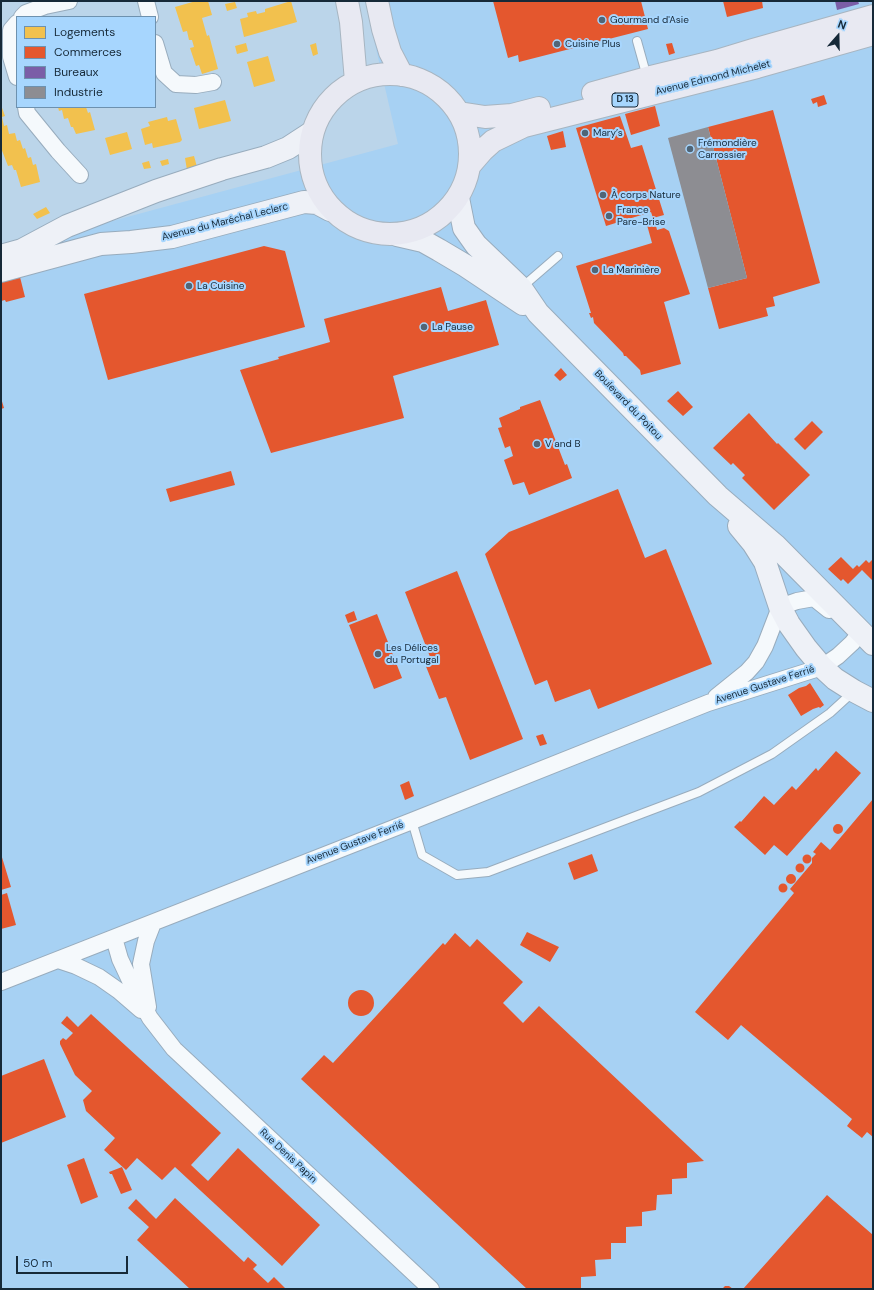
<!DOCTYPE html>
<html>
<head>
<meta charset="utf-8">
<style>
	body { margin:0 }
	#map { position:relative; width:874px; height:1290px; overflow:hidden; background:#bbd5ea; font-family:"DM Sans",sans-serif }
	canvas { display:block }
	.frame { position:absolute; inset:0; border:2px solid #162938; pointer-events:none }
	.legend { position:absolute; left:16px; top:16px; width:140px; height:92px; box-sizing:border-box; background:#a7d6fe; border:1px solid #6d91af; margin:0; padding:5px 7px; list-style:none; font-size:12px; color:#162938 }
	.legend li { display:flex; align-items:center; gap:8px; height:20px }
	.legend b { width:20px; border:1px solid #6d91af }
	.north { position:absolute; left:818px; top:16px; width:40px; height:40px; -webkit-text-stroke:3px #a7d6fe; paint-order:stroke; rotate:20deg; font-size:11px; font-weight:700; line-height:16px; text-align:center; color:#162938 }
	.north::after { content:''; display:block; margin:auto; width:14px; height:18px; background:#162938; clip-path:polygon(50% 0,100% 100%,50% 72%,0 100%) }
	.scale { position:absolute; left:16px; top:1256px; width:112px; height:18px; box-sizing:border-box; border:2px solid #162938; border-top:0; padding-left:5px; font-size:12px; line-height:14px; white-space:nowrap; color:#162938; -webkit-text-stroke:3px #a7d6fe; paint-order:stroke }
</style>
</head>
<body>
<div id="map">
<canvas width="874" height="1290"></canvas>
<div class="frame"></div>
<ul class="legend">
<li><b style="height:11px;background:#f2c14e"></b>Logements</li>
<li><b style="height:11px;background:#e4572e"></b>Commerces</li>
<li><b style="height:11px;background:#7b5ea7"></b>Bureaux</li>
<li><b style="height:11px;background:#8d8d92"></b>Industrie</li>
</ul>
<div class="north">N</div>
<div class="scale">50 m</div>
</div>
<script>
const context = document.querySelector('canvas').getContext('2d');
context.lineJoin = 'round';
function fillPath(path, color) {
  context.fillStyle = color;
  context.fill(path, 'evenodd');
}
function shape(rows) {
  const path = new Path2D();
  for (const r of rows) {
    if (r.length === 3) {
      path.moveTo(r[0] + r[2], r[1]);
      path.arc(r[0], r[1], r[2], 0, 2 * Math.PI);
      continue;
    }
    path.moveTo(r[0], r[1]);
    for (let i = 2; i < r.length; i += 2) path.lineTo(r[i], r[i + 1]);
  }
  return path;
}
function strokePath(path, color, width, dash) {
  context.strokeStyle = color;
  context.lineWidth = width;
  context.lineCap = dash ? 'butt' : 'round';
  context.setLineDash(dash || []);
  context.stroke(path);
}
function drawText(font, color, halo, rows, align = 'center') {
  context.font = font + ' "DM Sans",sans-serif';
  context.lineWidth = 4;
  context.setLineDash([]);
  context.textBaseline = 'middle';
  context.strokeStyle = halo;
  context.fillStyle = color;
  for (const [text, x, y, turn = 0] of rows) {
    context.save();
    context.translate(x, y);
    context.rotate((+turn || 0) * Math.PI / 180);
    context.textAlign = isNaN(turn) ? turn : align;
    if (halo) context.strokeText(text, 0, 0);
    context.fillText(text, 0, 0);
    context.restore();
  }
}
const built = shape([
	[365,1,873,1,873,1289,1,1289,1,251,398,144]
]);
const homes = shape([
	[196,1,208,1,212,15,202,18,207,36,209,35,218,69,202,74,199,65,196,66,190,48,194,47,192,40,189,40,187,31,183,32,175,7],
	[291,1,297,22,244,37,240,19,248,17,247,13,256,11,257,14,265,12,265,9],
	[235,2,237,8,227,11,225,4],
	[246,43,248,51,237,54,235,46],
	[316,43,318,54,313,56,310,45],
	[268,56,275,81,254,87,247,62],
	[225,100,231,121,199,129,194,108],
	[1,105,5,116,2,117,4,126,7,125,9,134,15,133,17,141,20,140,23,149,25,148,28,158,31,157,33,165,36,164,40,182,21,187,16,170,14,170,12,165,8,166,1,148],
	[58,107,86,107,88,113,90,112,95,130,76,134,73,127,71,127,68,118,64,119,62,110,59,111],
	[167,117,168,121,176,119,182,140,180,142,153,148,152,143,145,145,141,129,150,126,148,122],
	[127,132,132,149,110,155,105,138],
	[194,156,197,167,187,170,185,158],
	[168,159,169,164,162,166,160,161],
	[149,161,151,168,144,169,142,163],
	[46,207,50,213,37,219,33,214]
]);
const shops = shape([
	[493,1,641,1,648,29,519,62,518,55,508,58],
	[723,1,762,1,763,8,727,17],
	[672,43,675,53,669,55,666,44],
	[824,95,827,104,818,107,817,102,813,104,811,99],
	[655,106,660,126,631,135,625,114],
	[773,110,820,283,773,297,775,306,766,308,768,316,719,329,708,288,747,278,708,127],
	[620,116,631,148,642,145,664,215,653,218,651,212,606,226,576,128],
	[563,131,566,147,551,150,547,136],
	[655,222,657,230,664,228,669,231,690,294,664,302,681,364,641,375,640,370,626,356,624,356,623,353,594,323,593,317,591,318,589,313,591,313,576,266,652,243,647,225],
	[264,246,285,251,305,327,108,380,84,294],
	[20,277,25,297,6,302,5,300,1,301,1,282],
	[441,287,448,311,486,300,499,345,393,376,404,418,271,453,240,370,279,359,278,357,330,342,324,319],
	[561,368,567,375,560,381,554,375],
	[678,391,693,407,683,416,667,401],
	[1,398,4,408,1,409],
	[540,400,565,465,567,464,572,478,529,495,524,482,513,485,504,460,513,456,510,446,505,448,498,428,502,427,499,418,520,409,520,407],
	[749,413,777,444,778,443,810,475,774,510,742,478,745,475,733,463,731,465,713,448],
	[812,421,823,432,805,450,794,439],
	[231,471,235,485,170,502,166,489],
	[618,489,645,558,666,549,712,664,598,709,590,689,555,702,547,680,535,685,485,554,509,532],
	[841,557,853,569,857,565,859,567,866,560,869,563,873,559,873,579,872,580,862,570,848,584,843,579,841,581,828,569],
	[457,571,523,739,470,760,446,697,439,699,425,664,432,662,405,592],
	[354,611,357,620,348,623,345,615],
	[377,614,402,678,374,689,349,625],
	[810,683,824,705,820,708,819,707,813,709,801,716,788,695,799,688,806,686],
	[543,734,547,744,540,746,536,736],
	[836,751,861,773,787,856,774,845,765,855,734,827,740,821,741,822,764,796,774,805,792,786,796,790,816,768,818,771],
	[409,781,414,796,405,800,400,785],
	[873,799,873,1137,867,1132,862,1138,847,1126,852,1119,741,1025,728,1040,695,1012,794,893,790,889,812,863,812,858,816,854,813,852,821,842,830,850],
	[838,829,5],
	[1,854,11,887,1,890],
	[592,854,598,871,574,880,568,863],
	[807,859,4.5],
	[800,868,4.5],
	[791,879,5],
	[783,888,4.5],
	[7,893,16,925,1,929,1,895],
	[527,932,559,947,550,962,520,945],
	[455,933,470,947,477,939,523,982,503,1003,523,1023,539,1006,704,1161,687,1163,687,1178,672,1179,672,1194,657,1195,656,1210,642,1212,642,1226,626,1227,626,1243,611,1243,611,1259,595,1260,596,1276,581,1277,581,1289,527,1289,301,1079,324,1055,333,1063,443,943,445,945],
	[361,1003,13],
	[91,1014,221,1133,191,1165,208,1181,238,1148,320,1225,282,1266,175,1167,162,1180,137,1158,126,1170,104,1150,115,1138,86,1111,83,1100,92,1091,75,1075,60,1044,60,1041,63,1038,66,1040,73,1033,61,1023,67,1016,78,1027],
	[44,1059,66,1117,1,1143,1,1076],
	[84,1158,98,1197,81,1204,67,1165],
	[122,1167,132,1190,121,1194,112,1174,110,1174,109,1172],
	[827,1195,873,1235,873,1289,743,1289],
	[175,1198,244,1262,248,1257,257,1265,253,1269,268,1283,274,1277,286,1289,190,1289,137,1240,149,1227,128,1208,136,1199,156,1219],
	[725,1286,729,1286,733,1289,722,1289]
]);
const offices = shape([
	[835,1,858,1,859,4,837,10]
]);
const industry = shape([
	[708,127,747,278,708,288,668,138]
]);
const service = shape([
	[637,41,647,77],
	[521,288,558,256],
	[412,821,422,855,457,875,488,872,699,792,772,754,830,713,853,692]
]);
const minor = shape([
	[146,1,150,17],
	[22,17,26,13,45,6,69,1],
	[17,23,11,30,11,57,17,77],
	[155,43,164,73,176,84,196,85,213,82],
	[26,107,27,113,58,151,80,175],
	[716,697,747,672,756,662,765,646,780,607,797,601,814,598,829,610],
	[114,938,120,959,135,991,150,1018,174,1049,431,1289],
	[58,960,76,966,99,977,119,991,141,1010],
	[1,982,412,821,708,703,822,667,838,656,852,643,861,632],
	[148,1007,141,964,146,941,153,923]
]);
const secondary = shape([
	[458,198,464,228,476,245,521,288,538,313,718,496,775,545,873,644],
	[397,235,423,241,439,250,466,266,523,304],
	[1,256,22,250,67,226,156,191,222,169,266,157,288,148,311,133],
	[1,271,101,244,131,242,172,237,304,202,317,203,330,210],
	[739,526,753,543,765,562,780,607,789,624,806,648,822,667,835,679,854,691,873,701]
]);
const primary = shape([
	[347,1,351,22,356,81],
	[377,1,383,29,390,52,402,75],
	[390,154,80],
	[593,93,647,78,717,61,753,50,873,16],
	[459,113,485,117,512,115,539,108],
	[470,165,483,150,493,141,524,126,757,67,873,34]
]);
const markers = [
	[602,20,4,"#506576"],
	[557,44,4,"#506576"],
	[585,133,4,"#506576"],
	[690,149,4,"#506576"],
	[603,195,4,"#506576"],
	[609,216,4,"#506576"],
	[595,270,4,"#506576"],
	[189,286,4,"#506576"],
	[424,327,4,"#506576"],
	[537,444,4,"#506576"],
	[378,654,4,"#506576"]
];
const shields = [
	[625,100,26]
];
const shieldNames = [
	["D 13",625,100]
];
const poiNames = [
	["Gourmand d'Asie",610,20],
	["Cuisine Plus",565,44],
	["Mary’s",593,133],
	["Frémondière",698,143],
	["Carrossier",698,155],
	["À corps Nature",611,195],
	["France",617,210],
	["Pare-Brise",617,222],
	["La Marinière",603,270],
	["La Cuisine",197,286],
	["La Pause",432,327],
	["V and B",545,444],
	["Les Délices",386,648],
	["du Portugal",386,660]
];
const streetNames = [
	["Avenue Edmond Michelet",713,78,-14],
	["Avenue du Maréchal Leclerc",225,222,-14],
	["Boulevard du Poitou",628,405,46],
	["Avenue Gustave Ferrié",765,685,-18],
	["Avenue Gustave Ferrié",355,843,-21],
	["Rue Denis Papin",288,1156,43]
];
fillPath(built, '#a7d1f3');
fillPath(homes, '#f2c14e');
fillPath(shops, '#e4572e');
fillPath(offices, '#7b5ea7');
fillPath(industry, '#8d8d92');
strokePath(service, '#98acbd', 10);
strokePath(minor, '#98acbd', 18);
strokePath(secondary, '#98acbd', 24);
strokePath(primary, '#a7b5c1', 24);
strokePath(service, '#f5f9fc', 8);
strokePath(minor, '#f5f9fc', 16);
strokePath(secondary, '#eef1f7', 22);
strokePath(primary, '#e8e9f2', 22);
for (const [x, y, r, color] of markers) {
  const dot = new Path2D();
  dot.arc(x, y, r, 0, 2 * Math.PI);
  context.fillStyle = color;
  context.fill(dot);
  strokePath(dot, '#a7d6fe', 1.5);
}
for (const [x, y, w] of shields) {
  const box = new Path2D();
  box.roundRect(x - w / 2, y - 7, w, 14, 3);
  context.fillStyle = '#a7d6fe';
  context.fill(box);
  strokePath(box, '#162938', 1);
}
drawText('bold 9px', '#162938', null, shieldNames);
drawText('10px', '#162938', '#a7d6fe', poiNames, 'left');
drawText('10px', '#162938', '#a7d6fe', streetNames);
</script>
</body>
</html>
